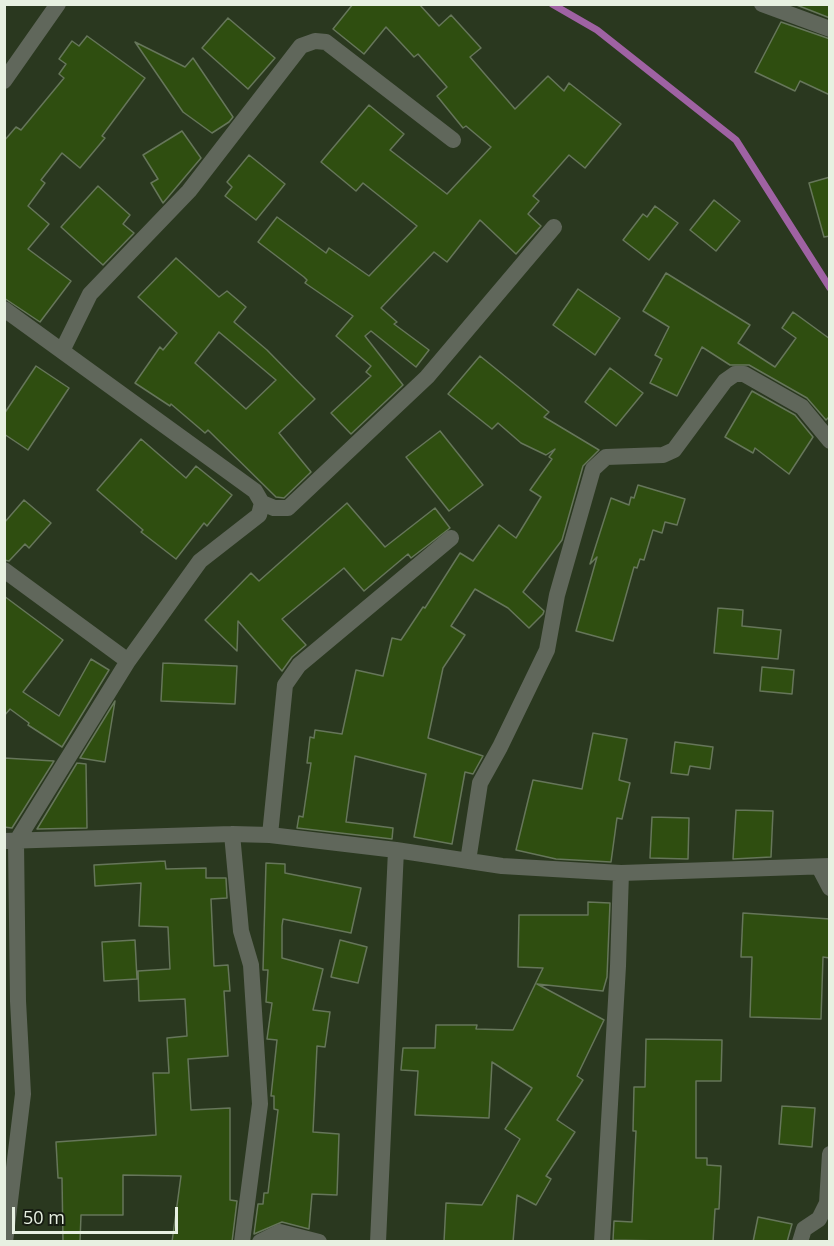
<!DOCTYPE html>
<html>
<head>
<meta charset="utf-8">
<style>
	body { margin:0 }
	#map { position:relative; width:834px; height:1246px; overflow:hidden; background:#2a381f; font-family:"Open Sans",sans-serif }
	canvas { display:block }
	.frame { position:absolute; inset:0; border:6px solid #e7f0e1; pointer-events:none }
	.scale { position:absolute; left:12px; top:1207px; width:166px; height:27px; box-sizing:border-box; border:3px solid #e7f0e1; border-top:0; padding-left:8px; font-size:18px; line-height:21px; white-space:nowrap; color:#e7f0e1; -webkit-text-stroke:4px #171d12; paint-order:stroke }
</style>
</head>
<body>
<div id="map">
<canvas width="834" height="1246"></canvas>
<div class="frame"></div>
<div class="scale">50 m</div>
</div>
<script>
const context = document.querySelector('canvas').getContext('2d');
context.lineJoin = 'round';
function shape(rows) {
  const path = new Path2D();
  for (const r of rows) {
    path.moveTo(r[0], r[1]);
    for (let i = 2; i < r.length; i += 2) path.lineTo(r[i], r[i + 1]);
  }
  return path;
}
function strokePath(path, color, width, dash) {
  context.strokeStyle = color;
  context.lineWidth = width;
  context.lineCap = dash ? 'butt' : 'round';
  context.setLineDash(dash || []);
  context.stroke(path);
}
function fillPath(path, color) {
  context.fillStyle = color;
  context.fill(path, 'evenodd');
}
const stream = shape([
	[552,4,597,30,736,140,830,288]
]);
const building = shape([
	[353,4,419,4,439,26,451,15,481,48,470,57,515,109,548,76,564,91,569,83,621,124,585,168,569,155,533,196,539,201,528,214,541,226,516,254,480,220,447,262,434,252,381,308,397,322,394,324,429,350,416,367,371,331,365,336,403,385,351,434,331,413,371,376,366,372,371,366,336,336,353,316,305,283,307,280,304,277,258,242,277,217,326,253,329,248,369,276,417,226,363,183,356,191,321,162,369,105,404,134,390,150,447,194,491,147,466,126,463,128,437,96,447,87,418,54,414,57,386,27,364,54,333,29,353,4],
	[794,4,830,4,830,18,794,4],
	[228,18,275,58,248,89,202,48,228,18],
	[781,22,830,39,830,95,800,81,795,91,755,72,781,22],
	[87,36,145,78,102,136,105,138,80,168,62,153,41,180,45,183,28,206,49,224,28,249,71,281,40,322,4,298,4,141,16,127,21,130,64,78,59,74,66,64,59,59,72,41,79,46,87,36],
	[135,42,185,67,193,58,233,117,229,122,212,133,183,112,135,42],
	[182,131,201,158,163,203,151,183,158,179,143,155,182,131],
	[249,155,285,184,256,220,225,196,232,187,227,182,249,155],
	[830,177,830,236,824,237,809,183,830,177],
	[98,186,130,215,123,224,134,233,103,265,61,227,98,186],
	[714,200,740,221,716,251,690,230,714,200],
	[655,206,678,223,649,260,623,240,643,214,647,217,655,206],
	[176,258,219,297,227,291,246,307,234,322,267,350,315,399,279,433,311,472,284,498,276,497,208,430,205,433,171,404,170,406,135,383,160,347,163,350,177,333,138,297,176,258],
	[219,332,276,380,246,409,195,363,219,332],
	[666,273,750,325,738,343,775,367,796,338,782,328,793,312,830,339,830,416,826,420,807,398,749,365,730,365,702,347,677,396,650,383,662,359,655,355,669,327,643,311,666,273],
	[578,289,620,318,595,355,553,325,578,289],
	[480,356,549,412,544,417,599,450,583,466,562,540,523,592,544,611,543,614,529,628,508,608,475,589,451,626,465,635,443,668,428,738,483,756,473,774,465,772,452,844,414,837,426,774,355,756,346,822,393,828,392,839,297,828,299,816,303,817,311,763,307,763,310,737,314,738,315,730,342,734,356,670,383,676,392,638,401,640,423,607,425,608,460,553,473,561,499,525,516,538,541,497,530,490,552,459,549,457,555,449,546,455,521,443,498,423,492,429,448,394,480,356],
	[36,366,69,388,28,450,4,434,4,414,36,366],
	[610,368,643,393,616,426,585,402,610,368],
	[752,391,795,415,813,437,789,474,755,448,753,453,725,437,752,391],
	[440,431,483,485,449,511,406,457,440,431],
	[141,439,186,478,196,466,232,495,207,526,204,523,176,559,141,532,143,530,97,490,141,439],
	[638,485,685,499,677,525,665,522,662,533,653,530,644,560,640,559,637,568,634,567,613,641,576,631,597,557,590,564,611,498,629,505,631,497,634,498,638,485],
	[24,500,51,523,29,548,25,544,9,561,4,560,4,523,24,500],
	[347,503,385,547,435,508,450,528,411,558,408,554,364,591,344,568,282,619,306,645,292,657,282,671,238,621,237,651,205,620,251,573,259,581,347,503],
	[4,596,63,640,23,692,59,716,91,659,109,670,62,747,28,725,29,723,10,709,4,716,4,596],
	[718,608,743,610,742,626,781,630,778,659,714,653,718,608],
	[163,663,237,666,235,704,161,701,163,663],
	[762,667,794,670,792,694,760,691,762,667],
	[115,701,105,762,80,758,115,701],
	[593,733,627,739,619,780,630,783,622,819,617,818,611,862,556,859,516,850,533,780,582,789,593,733],
	[675,742,713,747,710,769,690,766,688,775,671,773,675,742],
	[4,758,54,761,12,828,4,827,4,758],
	[77,763,86,764,87,828,37,829,77,763],
	[736,810,773,811,771,857,733,859,736,810],
	[652,817,689,818,688,859,650,858,652,817],
	[165,861,166,869,206,868,206,878,226,878,227,898,211,899,214,966,228,965,230,991,224,991,228,1056,188,1059,191,1110,230,1108,230,1200,237,1201,232,1242,172,1242,181,1176,123,1175,123,1215,81,1215,80,1242,63,1242,62,1178,58,1178,56,1142,156,1135,153,1073,169,1073,167,1038,187,1036,185,999,139,1001,138,971,170,969,168,927,139,926,141,883,95,886,94,865,165,861],
	[266,863,285,864,285,873,361,888,351,933,283,919,282,926,282,958,323,969,313,1010,330,1012,325,1047,317,1046,313,1132,339,1134,337,1195,312,1194,309,1229,282,1222,254,1234,258,1204,263,1204,264,1193,268,1193,278,1110,274,1109,274,1096,271,1096,277,1040,267,1039,272,1003,266,1002,268,970,263,970,266,863],
	[588,902,610,903,607,977,603,991,537,984,604,1020,577,1076,583,1080,557,1120,575,1132,546,1176,551,1179,536,1205,517,1195,513,1242,444,1242,446,1203,482,1205,520,1139,505,1129,532,1088,492,1062,489,1118,415,1115,418,1071,401,1070,403,1048,435,1048,436,1025,477,1025,476,1029,513,1030,543,968,518,967,519,915,588,915,588,902],
	[743,913,830,919,830,958,823,957,821,1019,750,1017,752,957,741,957,743,913],
	[135,940,137,979,104,981,102,942,135,940],
	[340,940,367,947,358,983,331,977,340,940],
	[646,1039,722,1040,721,1081,696,1081,696,1158,707,1158,707,1165,721,1166,719,1209,715,1209,713,1242,613,1240,614,1221,632,1222,636,1131,633,1131,634,1087,645,1087,646,1039],
	[782,1106,815,1108,812,1147,779,1144,782,1106],
	[758,1217,792,1224,787,1242,753,1242,758,1217]
]);
const minor = shape([
	[762,4,830,29],
	[4,81,58,4],
	[4,309,255,491,262,503,274,508,288,508,427,377,554,227],
	[62,351,90,294,189,191,301,46,315,41,326,42,453,140],
	[4,570,128,661],
	[232,834,241,931,251,965,260,1104,242,1242],
	[270,835,285,685,299,665,451,538],
	[4,841,232,834,270,835,396,850,502,866,621,873,830,866],
	[468,861,480,783,500,747,547,650,557,595,593,469,606,457,663,455,674,450,725,381,735,374,744,374,802,407,830,441],
	[819,867,830,888],
	[5,1242,23,1094,18,1001,16,842,128,661,200,561,259,515,262,503],
	[260,1242,280,1232,319,1242],
	[378,1242,396,850],
	[602,1242,618,966,621,873],
	[800,1242,804,1229,819,1219,827,1203,830,1154]
]);
strokePath(stream, '#9f62a3', 7);
fillPath(building, '#2f4e10');
strokePath(building, '#66765a', 1.5);
strokePath(minor, '#60675b', 16);
</script>
</body>
</html>
